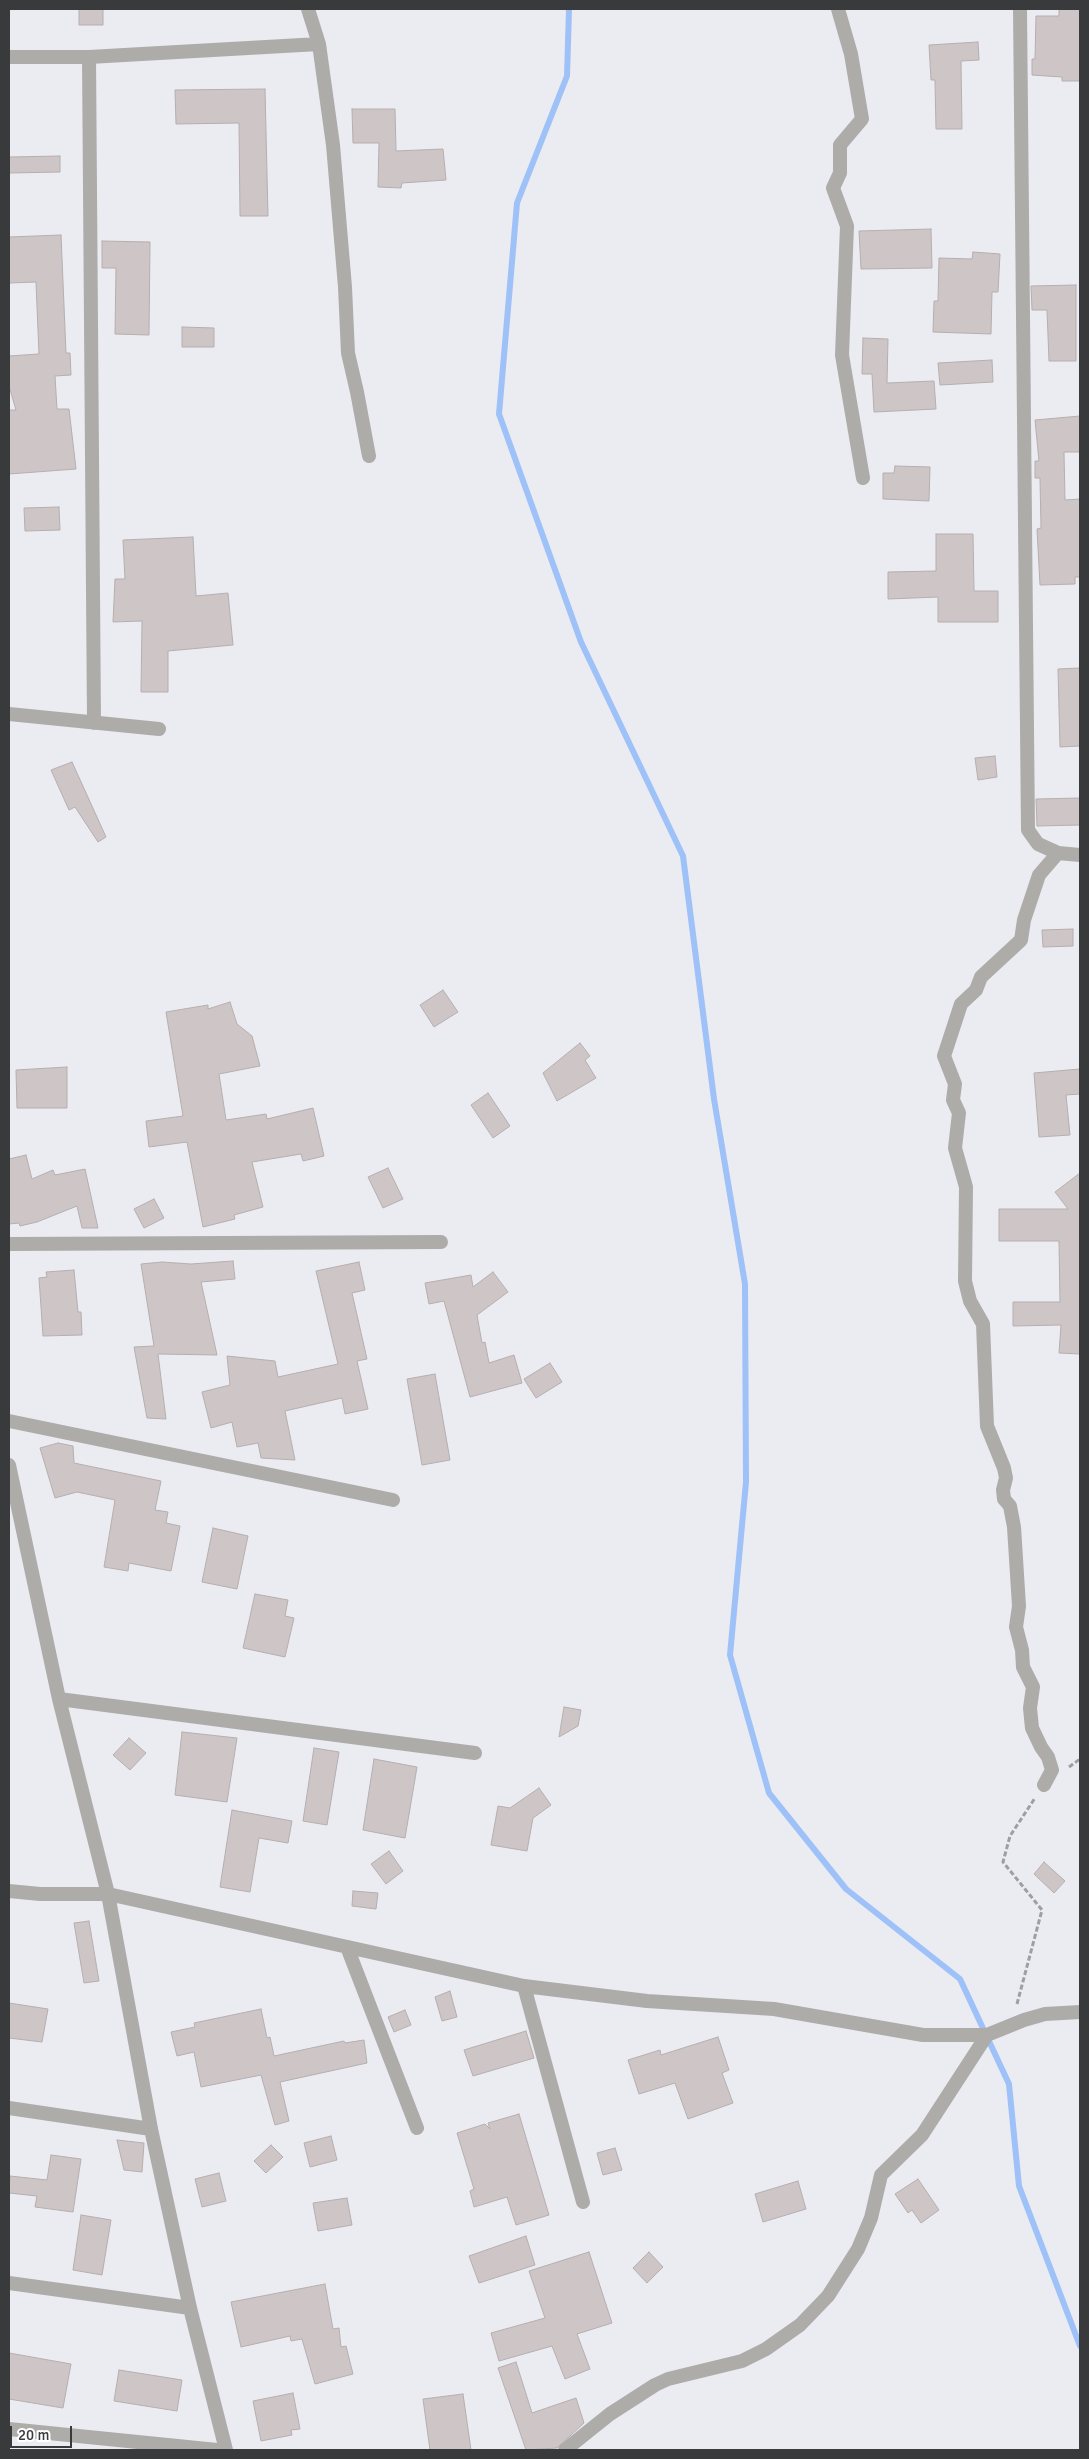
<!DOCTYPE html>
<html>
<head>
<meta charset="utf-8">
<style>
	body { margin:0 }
	#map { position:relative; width:1089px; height:2459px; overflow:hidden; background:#ebebf2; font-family:Signika,sans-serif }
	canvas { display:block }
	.frame { position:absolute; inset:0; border:10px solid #393a3c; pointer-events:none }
	.scale { position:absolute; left:10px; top:2426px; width:62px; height:22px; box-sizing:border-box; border:2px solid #393a3c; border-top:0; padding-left:6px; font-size:15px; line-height:18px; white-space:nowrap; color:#393a3c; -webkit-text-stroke:4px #fff; paint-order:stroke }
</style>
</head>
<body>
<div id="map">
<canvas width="1089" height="2459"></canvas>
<div class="frame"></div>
<div class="scale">20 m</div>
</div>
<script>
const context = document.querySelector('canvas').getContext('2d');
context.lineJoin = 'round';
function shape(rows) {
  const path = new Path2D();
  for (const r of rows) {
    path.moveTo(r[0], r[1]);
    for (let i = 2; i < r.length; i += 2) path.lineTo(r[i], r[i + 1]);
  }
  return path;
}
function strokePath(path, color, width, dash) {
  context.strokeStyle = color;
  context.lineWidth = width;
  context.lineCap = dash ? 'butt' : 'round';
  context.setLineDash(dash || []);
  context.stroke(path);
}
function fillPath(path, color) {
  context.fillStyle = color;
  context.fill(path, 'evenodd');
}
const stream = shape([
	[569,9,567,76,517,203,499,414,581,642,683,856,714,1099,745,1284,746,1482,730,1655,769,1793,846,1889,960,1979,1009,2084,1019,2186,1080,2346]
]);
const building = shape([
	[79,9,103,9,103,25,79,25,79,9],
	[1059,9,1080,9,1080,81,1062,81,1062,77,1032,75,1032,59,1035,59,1036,16,1059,16,1059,9],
	[978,42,979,60,961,61,962,129,936,129,935,80,931,80,929,45,978,42],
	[265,89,268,216,240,216,239,123,176,124,175,90,265,89],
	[352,109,395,109,396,151,443,149,446,180,402,183,401,188,378,187,379,143,353,143,352,109],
	[60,156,60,172,9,173,9,157,60,156],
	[931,229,932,268,861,269,859,231,931,229],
	[61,235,66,353,70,353,71,375,55,376,57,409,69,409,76,469,9,474,9,410,16,410,9,386,9,356,39,354,36,282,9,283,9,237,61,235],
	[102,241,150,242,149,335,115,334,116,268,102,268,102,241],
	[973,252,1000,254,998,292,992,292,991,334,933,332,934,301,938,301,939,258,972,259,973,252],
	[1076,285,1076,361,1049,361,1047,310,1032,310,1031,286,1076,285],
	[182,327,214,328,214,347,182,347,182,327],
	[863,338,888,339,887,383,934,381,936,409,874,412,872,374,862,374,863,338],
	[992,360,993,382,940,385,938,363,992,360],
	[1080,416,1080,452,1064,452,1065,500,1080,499,1080,577,1075,577,1075,584,1040,585,1037,529,1041,528,1040,478,1035,478,1035,461,1039,461,1035,420,1080,416],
	[895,466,930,467,929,501,883,499,883,473,894,473,895,466],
	[59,507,60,530,25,531,24,508,59,507],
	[936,534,973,534,974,591,998,591,998,622,938,622,938,597,888,599,888,572,936,571,936,534],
	[193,537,196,596,228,593,233,645,168,651,168,692,141,692,142,621,113,622,115,579,125,579,123,540,193,537],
	[1080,668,1080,746,1060,747,1058,669,1080,668],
	[995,756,997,777,978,780,975,758,995,756],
	[72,762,106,837,98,842,75,807,69,810,51,770,72,762],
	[1080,798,1080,825,1037,826,1036,799,1080,798],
	[1073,929,1073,946,1043,947,1042,930,1073,929],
	[443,990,458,1012,434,1027,420,1005,443,990],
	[230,1002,237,1024,252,1036,260,1066,219,1074,226,1120,266,1114,267,1119,313,1108,324,1156,303,1161,301,1154,252,1162,263,1207,234,1215,235,1219,203,1227,187,1142,149,1147,146,1121,183,1116,166,1012,208,1005,208,1009,230,1002],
	[580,1043,590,1056,585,1060,596,1078,557,1101,543,1073,580,1043],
	[67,1067,67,1108,17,1108,16,1070,67,1067],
	[1080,1069,1080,1094,1066,1095,1070,1135,1039,1137,1034,1073,1080,1069],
	[488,1093,510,1126,493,1138,471,1105,488,1093],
	[26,1155,32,1179,53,1170,55,1175,85,1169,98,1228,82,1228,77,1206,37,1222,20,1226,19,1223,9,1224,9,1159,26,1155],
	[388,1168,403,1199,383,1208,368,1177,388,1168],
	[1080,1173,1080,1354,1059,1353,1061,1325,1013,1326,1013,1302,1060,1302,1059,1241,999,1241,999,1209,1068,1209,1055,1192,1080,1173],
	[154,1199,164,1218,144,1228,134,1209,154,1199],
	[233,1261,235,1279,201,1282,217,1355,158,1354,166,1419,147,1418,134,1347,154,1346,141,1264,162,1262,191,1264,233,1261],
	[359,1262,365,1290,352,1293,367,1359,357,1361,368,1409,345,1414,342,1398,285,1411,295,1460,261,1458,258,1443,237,1447,232,1422,211,1428,202,1392,230,1385,227,1356,275,1361,278,1377,338,1364,316,1271,359,1262],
	[74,1270,78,1312,81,1312,82,1335,43,1336,39,1278,47,1277,46,1272,74,1270],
	[493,1272,508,1292,477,1315,482,1343,485,1342,489,1363,514,1355,522,1383,470,1397,444,1301,429,1304,425,1283,471,1275,473,1287,493,1272],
	[550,1363,562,1382,536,1398,524,1379,550,1363],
	[435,1374,450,1460,422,1465,407,1379,435,1374],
	[58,1443,73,1446,74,1463,161,1481,155,1510,168,1512,166,1523,180,1526,171,1571,129,1563,128,1571,104,1567,115,1500,77,1492,55,1498,40,1448,58,1443],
	[213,1528,248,1536,237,1589,202,1582,213,1528],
	[255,1594,288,1600,285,1616,294,1618,285,1657,243,1648,255,1594],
	[564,1707,581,1710,578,1726,559,1737,564,1707],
	[182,1732,237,1738,227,1802,175,1795,182,1732],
	[129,1738,146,1753,130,1770,113,1755,129,1738],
	[314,1748,339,1752,327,1825,303,1821,314,1748],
	[374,1759,417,1767,405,1838,363,1830,374,1759],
	[539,1788,551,1805,533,1818,527,1851,491,1845,498,1806,510,1808,539,1788],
	[232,1810,292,1821,288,1843,259,1838,250,1892,220,1887,232,1810],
	[389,1851,403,1871,386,1884,371,1864,389,1851],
	[1044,1862,1065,1881,1054,1893,1034,1874,1044,1862],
	[353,1891,378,1893,376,1909,352,1906,353,1891],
	[89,1921,99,1981,84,1983,74,1923,89,1921],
	[450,1991,457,2017,442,2021,435,1997,450,1991],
	[9,2003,48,2009,42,2042,9,2038,9,2003],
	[261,2009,267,2038,270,2037,274,2056,344,2041,345,2043,364,2040,367,2063,280,2082,289,2121,275,2125,261,2075,201,2087,194,2052,177,2056,171,2032,195,2027,194,2023,261,2009],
	[405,2010,411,2025,394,2032,388,2017,405,2010],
	[526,2031,534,2058,473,2076,464,2050,526,2031],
	[718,2037,729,2070,722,2073,733,2103,688,2119,675,2083,639,2094,628,2060,660,2050,661,2055,718,2037],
	[519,2114,549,2215,516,2225,507,2197,474,2207,470,2191,474,2189,457,2133,485,2124,490,2129,488,2123,519,2114],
	[331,2136,337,2160,310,2167,304,2143,331,2136],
	[117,2140,144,2143,142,2172,124,2170,117,2140],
	[271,2145,283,2157,266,2173,254,2161,271,2145],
	[615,2148,622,2170,603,2175,597,2153,615,2148],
	[51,2155,81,2159,73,2212,35,2207,37,2196,9,2193,10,2176,47,2180,51,2155],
	[219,2173,226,2201,202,2207,195,2179,219,2173],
	[918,2179,939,2210,921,2223,912,2210,908,2213,895,2194,918,2179],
	[798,2181,806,2209,763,2222,755,2194,798,2181],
	[347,2198,352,2225,318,2231,313,2203,347,2198],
	[81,2215,111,2220,102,2275,73,2270,81,2215],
	[526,2236,535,2265,479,2283,469,2256,526,2236],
	[589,2252,612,2323,577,2334,590,2369,565,2379,552,2346,499,2361,491,2333,545,2318,529,2271,589,2252],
	[649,2252,663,2267,647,2283,633,2268,649,2252],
	[325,2284,333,2329,339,2328,341,2347,346,2346,353,2374,315,2384,302,2339,291,2341,290,2336,241,2347,231,2302,325,2284],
	[9,2353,71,2364,63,2408,9,2399,9,2353],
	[516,2362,532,2413,576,2398,584,2423,557,2448,526,2450,498,2368,516,2362],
	[119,2370,182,2380,177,2411,114,2401,119,2370],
	[293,2393,300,2429,291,2430,292,2435,261,2441,253,2401,293,2393],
	[463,2394,471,2450,430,2450,423,2399,463,2394]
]);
const path = shape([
	[1069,1767,1080,1759],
	[1017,2004,1042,1910,1003,1862,1010,1836,1035,1798]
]);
const minor = shape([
	[308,9,319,44,333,145,345,287,348,353,357,392,369,456],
	[838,9,851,54,862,119,840,145,840,173,833,188,847,226,842,355,863,478],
	[1020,9,1028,830,1038,844,1058,853,1080,855],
	[9,57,89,57,319,44],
	[89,57,94,723],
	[9,714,159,729],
	[9,1244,441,1242],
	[9,1421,393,1500],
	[9,1465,59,1699,108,1894,151,2129,190,2308,226,2450],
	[59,1699,475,1753],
	[1044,1785,1052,1770,1048,1757,1041,1747,1032,1728,1030,1708,1033,1687,1023,1667,1022,1650,1016,1627,1019,1606,1014,1527,1010,1506,1004,1499,1003,1490,1006,1478,1004,1468,987,1426,983,1324,970,1301,965,1281,966,1187,955,1148,959,1113,953,1100,955,1084,944,1056,961,1004,976,990,981,977,1021,940,1024,920,1039,875,1058,853],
	[9,1891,40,1894,108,1894,524,1986,647,2001,774,2009,923,2035,987,2035,1024,2020,1045,2014,1080,2012],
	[347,1947,417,2128],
	[524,1986,583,2202],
	[9,2108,151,2129],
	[9,2283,190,2308],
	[9,2429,217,2450],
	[565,2450,610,2414,655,2385,668,2379,742,2361,766,2349,800,2325,828,2296,858,2249,871,2218,881,2175,922,2135,987,2035]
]);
strokePath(stream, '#9ec1f8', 6);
fillPath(building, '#cec6c6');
strokePath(building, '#b6aeae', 1);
strokePath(path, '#9e9fa3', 3, [5, 2.5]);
strokePath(minor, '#aeaca9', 14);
</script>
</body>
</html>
